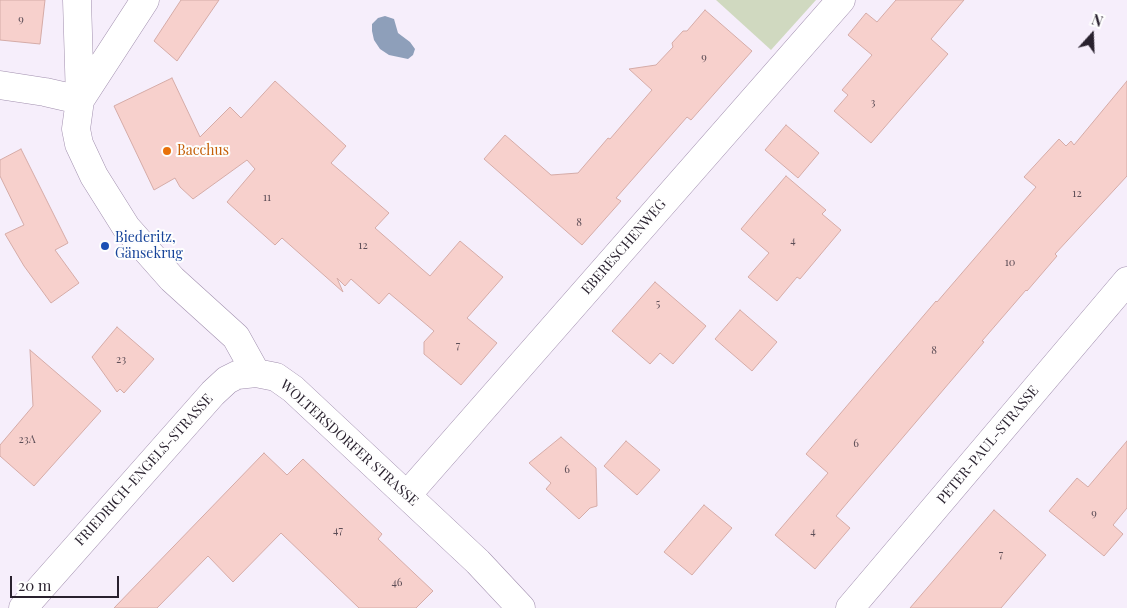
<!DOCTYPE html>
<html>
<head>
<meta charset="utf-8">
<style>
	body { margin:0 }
	#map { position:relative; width:1127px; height:608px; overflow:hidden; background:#f6eefb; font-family:"Playfair Display",serif }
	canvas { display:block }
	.north { position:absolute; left:1067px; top:10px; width:50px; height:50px; -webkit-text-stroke:4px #fefefe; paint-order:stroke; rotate:20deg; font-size:14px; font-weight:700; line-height:20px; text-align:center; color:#29212e }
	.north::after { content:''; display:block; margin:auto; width:18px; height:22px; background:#29212e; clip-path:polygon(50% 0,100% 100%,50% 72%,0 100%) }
	.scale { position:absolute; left:10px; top:576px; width:109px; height:22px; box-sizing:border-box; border:2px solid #29212e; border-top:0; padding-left:6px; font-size:15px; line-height:18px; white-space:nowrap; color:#29212e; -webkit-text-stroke:4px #fefefe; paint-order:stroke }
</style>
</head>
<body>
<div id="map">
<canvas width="1127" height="608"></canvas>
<div class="north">N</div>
<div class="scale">20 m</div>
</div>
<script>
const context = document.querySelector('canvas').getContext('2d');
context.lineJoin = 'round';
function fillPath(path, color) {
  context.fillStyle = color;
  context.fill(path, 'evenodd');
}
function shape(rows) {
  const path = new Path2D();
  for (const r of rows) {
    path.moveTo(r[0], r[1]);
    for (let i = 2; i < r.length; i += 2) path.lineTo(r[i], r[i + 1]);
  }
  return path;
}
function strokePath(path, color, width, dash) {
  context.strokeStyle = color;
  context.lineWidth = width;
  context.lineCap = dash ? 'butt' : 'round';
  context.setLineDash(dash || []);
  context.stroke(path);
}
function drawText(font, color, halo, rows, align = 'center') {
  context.font = font + ' "Playfair Display",serif';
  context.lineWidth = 4;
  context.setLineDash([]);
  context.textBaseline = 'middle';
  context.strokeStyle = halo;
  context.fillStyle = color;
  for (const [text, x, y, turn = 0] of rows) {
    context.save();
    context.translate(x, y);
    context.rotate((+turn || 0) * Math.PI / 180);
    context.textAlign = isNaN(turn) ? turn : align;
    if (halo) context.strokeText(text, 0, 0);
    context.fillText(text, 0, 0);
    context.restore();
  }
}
const green = shape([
	[716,0,816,0,771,50]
]);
const water = shape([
	[385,16,394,19,398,33,410,42,415,49,413,55,408,59,389,55,380,49,374,40,372,31,372,24,378,18]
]);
const building = shape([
	[0,0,45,0,40,44,0,40,0,0],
	[181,0,219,0,177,61,154,41,181,0],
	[896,0,964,0,931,39,948,54,871,143,834,111,848,95,842,90,872,55,848,35,866,13,877,22,896,0],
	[705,10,752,51,691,120,687,117,616,198,621,201,582,245,484,159,505,135,551,175,578,173,608,138,610,139,652,90,629,69,656,65,673,47,672,43,683,31,687,31,705,10],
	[172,78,200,137,230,107,241,118,275,81,346,146,331,163,389,213,375,228,430,276,460,241,503,277,467,318,497,343,461,385,424,354,424,342,434,331,389,293,379,304,351,279,345,286,337,278,343,292,282,238,275,245,227,202,255,169,247,160,193,199,180,187,175,178,154,190,114,106,172,78],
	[1127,81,1127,176,1055,254,1057,256,1027,291,1026,290,982,341,984,342,836,516,850,528,815,569,775,535,828,473,806,454,936,301,937,302,1036,187,1024,177,1059,139,1066,146,1071,141,1074,145,1127,81],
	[786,125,819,153,798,178,765,150,786,125],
	[21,149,68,243,55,250,79,283,51,303,24,266,5,234,24,225,0,176,0,160,21,149],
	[786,176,826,210,822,214,841,230,800,279,797,277,777,301,748,277,769,253,741,229,786,176],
	[655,282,706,326,673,364,660,353,650,364,612,331,655,282],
	[740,310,777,342,752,371,715,339,740,310],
	[117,327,154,359,124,393,120,389,117,392,92,357,117,327],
	[30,350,101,411,34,486,0,456,0,445,33,406,30,350],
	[561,437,596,468,597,506,590,508,579,519,546,489,551,483,529,463,561,437],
	[626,441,660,470,637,495,604,466,626,441],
	[1127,441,1127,508,1113,525,1123,534,1104,556,1049,511,1077,478,1088,487,1127,441],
	[264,453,287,475,303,459,382,534,378,539,433,591,416,608,359,608,281,533,233,582,208,556,157,608,114,608,264,453],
	[704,505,732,528,692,575,664,552,704,505],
	[994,510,1046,555,1001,608,910,608,994,510]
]);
const minor = shape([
	[77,0,80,100],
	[0,85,45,92,80,100,76,129,79,144,94,176,126,227,172,279,236,337,256,373],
	[80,100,145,0],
	[407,495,841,0],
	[23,608,213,393,227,380,237,375,256,373,276,377,293,389,478,562,521,608],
	[850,608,1127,281]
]);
const markers = [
	[167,151,5,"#e8710a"],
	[105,246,5,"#1a4fb4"]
];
const numberNames = [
	["9",21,20],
	["9",704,58],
	["3",873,103],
	["12",1077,194],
	["11",267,198],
	["8",579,223],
	["4",793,241],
	["12",363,246],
	["10",1010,263],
	["5",658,304],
	["7",458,346],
	["8",934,351],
	["23",121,360],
	["23A",27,440],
	["6",856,444],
	["6",567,470],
	["9",1094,514],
	["47",338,531],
	["4",813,532],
	["7",1001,555],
	["46",397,583]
];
const foodNames = [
	["Bacchus",177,151]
];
const transitNames = [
	["Biederitz,",115,238],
	["Gänsekrug",115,254]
];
const streetNames = [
	["EBERESCHENWEG",624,247,-49],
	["WOLTERSDORFER STRASSE",349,443,42],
	["PETER-PAUL-STRASSE",988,445,-50],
	["FRIEDRICH-ENGELS-STRASSE",144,470,-48]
];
fillPath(green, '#d0d9c0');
fillPath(water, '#8e9fba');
fillPath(building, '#f7d0cc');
strokePath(building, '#d5aba7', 1);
strokePath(minor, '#a18fae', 29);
strokePath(minor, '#fff', 28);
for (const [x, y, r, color] of markers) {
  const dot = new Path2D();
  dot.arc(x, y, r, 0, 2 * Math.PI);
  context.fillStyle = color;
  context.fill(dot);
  strokePath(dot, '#fefefe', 2);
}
drawText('11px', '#5c4d56', null, numberNames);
drawText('14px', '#c56008', '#fefefe', foodNames, 'left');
drawText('14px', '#164399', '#fefefe', transitNames, 'left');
drawText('14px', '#29212e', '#fefefe', streetNames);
</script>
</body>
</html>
